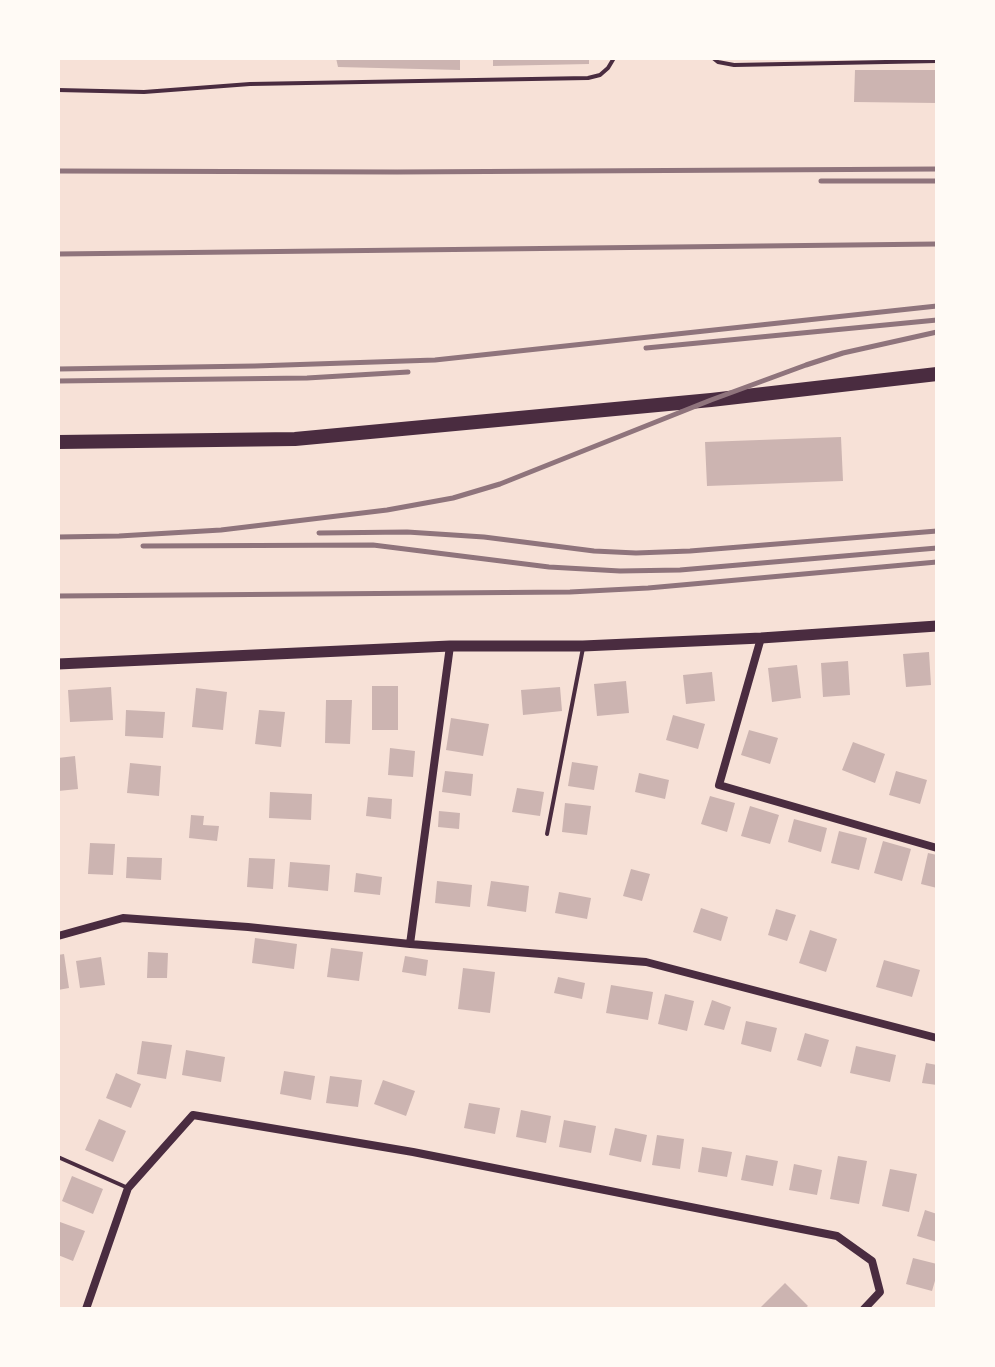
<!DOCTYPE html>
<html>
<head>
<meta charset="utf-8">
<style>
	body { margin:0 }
	#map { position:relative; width:995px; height:1367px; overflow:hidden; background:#f7e1d7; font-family:"Work Sans",sans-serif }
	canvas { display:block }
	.frame { position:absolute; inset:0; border:60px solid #fffaf5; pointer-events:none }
</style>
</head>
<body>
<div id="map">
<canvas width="995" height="1367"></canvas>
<div class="frame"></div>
</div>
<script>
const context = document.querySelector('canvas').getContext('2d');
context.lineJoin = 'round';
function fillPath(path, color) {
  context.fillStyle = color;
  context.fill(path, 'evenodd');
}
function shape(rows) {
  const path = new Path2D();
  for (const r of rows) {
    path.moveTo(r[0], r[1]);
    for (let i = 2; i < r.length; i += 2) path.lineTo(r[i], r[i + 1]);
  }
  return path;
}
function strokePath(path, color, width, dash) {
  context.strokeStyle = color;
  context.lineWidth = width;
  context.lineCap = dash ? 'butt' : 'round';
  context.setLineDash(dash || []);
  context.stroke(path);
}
const building = shape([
	[336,58,460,58,460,70,338,67],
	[493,58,589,58,589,64,493,66],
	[855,70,937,70,937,103,854,102],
	[841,437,843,481,707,486,705,442],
	[929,652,931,685,906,687,903,654],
	[848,661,850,695,823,697,821,663],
	[797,665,801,698,772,702,768,668],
	[712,672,715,701,686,704,683,675],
	[626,681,629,713,597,716,594,684],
	[372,686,398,686,398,730,372,730],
	[111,687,113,720,70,722,68,690],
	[560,687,562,711,523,715,521,690],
	[196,688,227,692,223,730,192,727],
	[326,700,352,700,350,744,325,743],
	[126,710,165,712,163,738,125,736],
	[259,710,285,712,281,747,255,744],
	[673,715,705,724,698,749,666,740],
	[451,718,489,724,483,756,446,750],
	[749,730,778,738,770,764,741,755],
	[853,742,885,754,875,783,842,770],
	[390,748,415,751,413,777,388,775],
	[75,756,78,789,58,791,58,758],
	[572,762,598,766,594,790,568,786],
	[130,763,161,766,159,796,127,793],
	[445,771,473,774,471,796,442,792],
	[896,771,927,780,920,804,889,795],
	[639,773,669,780,665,799,635,792],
	[517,788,544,792,540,816,512,812],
	[270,792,312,794,311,820,269,818],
	[710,796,735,803,727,832,701,824],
	[368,797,392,799,391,819,366,816],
	[565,803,591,806,587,835,562,832],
	[750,806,779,815,770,844,741,836],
	[439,811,460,813,459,829,438,827],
	[191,815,204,816,203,825,219,826,217,841,189,838],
	[794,819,827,828,821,852,788,842],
	[839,831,867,838,859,870,831,863],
	[883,841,911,849,902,881,874,873],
	[90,843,115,844,113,875,88,874],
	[928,853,937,855,937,888,921,884],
	[127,857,162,858,161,880,126,878],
	[249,858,275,859,273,889,247,887],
	[290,862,330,865,328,891,288,887],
	[631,869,650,874,642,901,623,896],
	[356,873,382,877,380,895,354,892],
	[437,881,472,885,470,907,435,903],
	[491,881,529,886,526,912,487,906],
	[559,892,591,898,587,919,555,913],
	[701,908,728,917,721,941,693,932],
	[776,909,796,915,787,941,768,935],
	[810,930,837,939,826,972,799,963],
	[255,938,297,944,294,969,252,963],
	[331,948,363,952,359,981,327,977],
	[148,952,168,953,167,978,147,978],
	[64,954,69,988,58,990,58,955],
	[405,956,428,960,426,976,402,972],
	[101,957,105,985,80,988,76,961],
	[884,960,920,970,912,997,876,987],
	[463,968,495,972,490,1013,458,1009],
	[558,977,585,983,582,999,554,993],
	[611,985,653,992,648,1020,606,1013],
	[665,994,694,1001,687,1031,658,1024],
	[712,1000,731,1007,724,1030,704,1025],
	[746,1021,777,1028,771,1052,741,1044],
	[805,1033,829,1040,821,1067,797,1060],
	[142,1041,172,1045,166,1079,137,1074],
	[856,1046,896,1055,890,1082,850,1073],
	[186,1050,225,1057,221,1082,182,1075],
	[926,1063,937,1065,937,1085,922,1083],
	[284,1071,315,1076,311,1100,280,1094],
	[116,1073,141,1084,131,1108,106,1098],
	[330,1076,362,1080,358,1107,326,1103],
	[383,1080,415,1091,406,1116,374,1104],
	[469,1103,500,1108,495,1134,464,1128],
	[521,1110,551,1116,546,1143,516,1137],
	[99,1119,126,1131,113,1162,85,1150],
	[564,1120,596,1126,591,1153,559,1147],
	[615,1128,647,1135,641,1162,609,1155],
	[657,1135,684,1139,680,1169,652,1165],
	[702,1147,732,1152,727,1177,698,1172],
	[746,1155,778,1161,773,1186,741,1180],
	[838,1156,867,1161,859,1204,830,1199],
	[794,1164,822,1170,817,1195,789,1190],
	[890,1169,917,1174,909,1212,882,1206],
	[72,1176,103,1189,93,1214,62,1201],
	[925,1210,937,1214,937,1242,917,1236],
	[60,1222,85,1231,73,1261,58,1255,58,1227],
	[913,1258,937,1264,937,1274,932,1291,906,1284],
	[785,1283,808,1306,804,1309,759,1309]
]);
const service = shape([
	[713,58,718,62,734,65,937,61],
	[58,90,144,92,250,84,588,78,600,75,608,68,614,58],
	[547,834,583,648],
	[58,1157,128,1188]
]);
const minor = shape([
	[761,638,719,785,937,848],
	[58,936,123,918,248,927,410,944,646,962,937,1038],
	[410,944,450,646],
	[86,1309,128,1188,193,1115,413,1152,837,1236,872,1261,880,1292,864,1309]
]);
const tertiary = shape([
	[58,664,450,646,583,646,761,638,937,626]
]);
const trunk = shape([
	[58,442,295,439,711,400,937,374]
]);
const rail = shape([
	[58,171,397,172,937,169],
	[821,181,937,181],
	[58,254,937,244],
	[646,348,937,320],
	[58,369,255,366,435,360,937,306],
	[58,381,307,378,408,372],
	[319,533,407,532,484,537,594,551,636,553,690,551,937,531],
	[58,537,119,536,221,530,387,510,453,498,500,484,711,400,806,365,843,353,937,332],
	[143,546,373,545,549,567,620,571,680,570,937,548],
	[58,596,570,592,648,588,937,562]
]);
fillPath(building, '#ccb4b1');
strokePath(service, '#4a2c40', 4);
strokePath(minor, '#4a2c40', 8);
strokePath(tertiary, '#4a2c40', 11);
strokePath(trunk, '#4a2c40', 14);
strokePath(rail, '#8f747c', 5);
</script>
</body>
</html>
